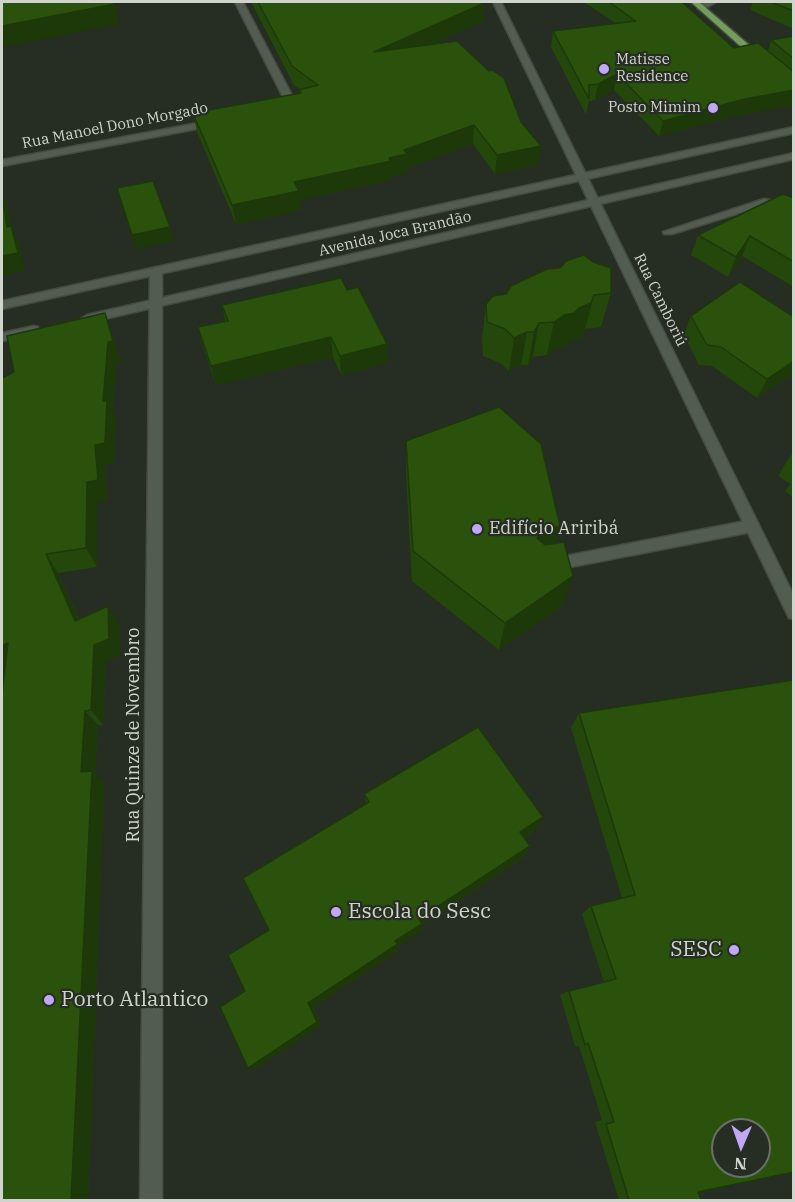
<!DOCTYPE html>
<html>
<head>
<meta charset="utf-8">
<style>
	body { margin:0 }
	#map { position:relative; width:795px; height:1202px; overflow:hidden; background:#262d23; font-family:"IBM Plex Serif",serif }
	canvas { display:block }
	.frame { position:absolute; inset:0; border:3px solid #cfd4cd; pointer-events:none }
	.north { position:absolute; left:711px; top:1118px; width:60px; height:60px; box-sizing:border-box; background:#262d23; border:2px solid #6a7067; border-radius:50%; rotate:182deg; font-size:16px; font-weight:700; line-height:24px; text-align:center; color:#cfd4cd }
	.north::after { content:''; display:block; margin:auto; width:21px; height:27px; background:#c0a8f3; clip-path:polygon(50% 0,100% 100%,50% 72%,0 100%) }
</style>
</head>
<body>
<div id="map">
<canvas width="795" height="1202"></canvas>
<div class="frame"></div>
<div class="north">N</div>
</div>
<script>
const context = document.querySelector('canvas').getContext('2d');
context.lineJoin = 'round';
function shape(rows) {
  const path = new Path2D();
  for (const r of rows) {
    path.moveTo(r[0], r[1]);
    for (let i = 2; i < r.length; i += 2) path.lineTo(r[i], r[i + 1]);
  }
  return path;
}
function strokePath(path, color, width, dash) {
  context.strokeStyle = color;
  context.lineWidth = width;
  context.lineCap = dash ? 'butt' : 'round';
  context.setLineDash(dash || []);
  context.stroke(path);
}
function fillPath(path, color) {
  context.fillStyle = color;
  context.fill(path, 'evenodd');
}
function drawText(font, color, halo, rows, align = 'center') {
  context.font = font + ' "IBM Plex Serif",serif';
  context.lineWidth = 4.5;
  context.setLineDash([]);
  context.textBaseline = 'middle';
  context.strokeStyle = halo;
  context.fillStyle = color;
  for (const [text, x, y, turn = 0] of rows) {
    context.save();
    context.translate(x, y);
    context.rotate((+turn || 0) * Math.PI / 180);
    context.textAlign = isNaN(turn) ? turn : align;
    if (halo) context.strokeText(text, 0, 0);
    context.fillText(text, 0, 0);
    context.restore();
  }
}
const service = shape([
	[764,199,794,204,794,210,765,205,672,234,664,234,663,232,764,199],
	[751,520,756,522,758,526,756,530,751,532,550,571,545,569,543,565,545,561,550,559,751,520]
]);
const minor = shape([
	[235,2,243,2,298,107,296,109,287,111,282,108,287,105,235,2],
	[706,2,716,2,704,9,698,9,698,5,706,2],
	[214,120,219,123,217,125,2,166,2,160,214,120]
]);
const tertiary = shape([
	[493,2,501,2,794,596,794,619,789,618,493,2],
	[156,267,162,271,162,1200,140,1200,150,271,156,267]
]);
const secondary = shape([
	[794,127,794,133,2,309,2,301,794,127],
	[794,153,794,159,87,323,81,319,87,315,794,153],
	[34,326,38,327,38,333,2,341,2,333,34,326]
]);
const primary = shape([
	[691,2,699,2,763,57,763,61,757,61,691,2]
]);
const wall = shape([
	[251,2,484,2,483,21,432,44,538,165,495,174,473,144,407,168,407,173,391,176,391,180,300,200,301,210,236,224,197,132,193,113,299,93,299,90,301,90,294,85],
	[584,2,682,2,734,48,768,51,771,40,794,36,794,105,739,115,659,136,614,90,595,100,589,101,586,115,551,47,553,31,615,23],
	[753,2,794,2,794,29,750,10],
	[794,198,794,287,742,256,728,277,691,255,698,235],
	[347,290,387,344,388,363,341,375,333,357,216,385,203,347,198,327,225,321,222,305],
	[611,293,601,327,585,329,582,337,571,341,566,347,557,348,547,355,533,357,528,365,521,365,509,371,500,363,483,356,482,338,486,304],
	[691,316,794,373,757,398,712,366,699,365,684,335],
	[113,335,121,363,116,364,113,413,116,422,114,463,104,465,108,500,97,502,97,567,58,573,79,619,119,623,120,655,106,662,103,725,98,725,95,773,104,783,88,1200,2,1200,5,668,2,669,2,378],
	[406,441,560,526,555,544,563,605,499,650,412,581,406,474],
	[794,453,794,498,785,491,790,484,778,476,790,456],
	[794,680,698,1192,701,1200,619,1200,595,1122,602,1120,579,1046,575,1046,560,995,569,991,604,982,582,914,591,906,622,898,571,728,579,713],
	[364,794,543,817,536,829,524,838,530,846,524,857,422,925,421,931,398,946,398,951,313,1007,321,1025,256,1068,245,991,269,930,366,804]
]);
const shadedWall = shape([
	[484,3,483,21,375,70,374,52],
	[115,4,120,24,2,47,2,26],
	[617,74,614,90,595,100,598,84],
	[794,90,794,105,739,115,659,136,663,121,745,99],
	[474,125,473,144,407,168,407,173,391,176,391,180,300,200,301,210,236,224,232,205,294,182,389,158,404,150],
	[541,146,538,165,495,174,497,155],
	[2,193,9,209,12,228,19,243,25,270,2,276,2,256,7,227],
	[170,227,174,241,136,249,132,235],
	[750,236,742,256,728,277,736,257],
	[594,295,585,329,582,337,571,341,566,347,557,348,547,355,554,322,564,315,579,308],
	[105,313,113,335,121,363,116,364,113,413,116,422,114,463,104,465,108,500,97,502,97,567,86,548,87,482,103,401],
	[539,323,533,357,528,365,534,332],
	[527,332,521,365,509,371,514,338],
	[331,337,333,357,216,385,211,366],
	[387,344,388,363,341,375,340,356],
	[794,361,794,373,757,398,767,379],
	[560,526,551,556,537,538,540,531],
	[46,554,58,573,87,638,75,621],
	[573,576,563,605,499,650,505,623],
	[108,606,119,623,120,655,106,662,103,725,91,710,94,645],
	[8,643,23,660,2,669,2,646],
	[85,711,98,725,95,773,104,783,88,1200,71,1200,81,772],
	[543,817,536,829,514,844,520,832],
	[530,846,524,857,422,925,421,931,398,946,398,951,313,1007,321,1025,256,1068,248,1068,308,1003,395,941,419,919]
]);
const building = shape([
	[2,2,112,2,115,4,2,26,2,2],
	[258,2,484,2,484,3,374,52,457,41,489,71,492,70,504,78,521,122,541,146,497,155,474,125,404,150,407,154,389,158,391,161,294,182,299,191,232,205,193,113,301,93,299,90,318,85,292,66,258,2],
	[609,2,682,2,734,48,758,43,794,72,794,90,745,99,663,121,617,74,598,84,589,85,589,99,553,31,636,21,609,2],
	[771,2,794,2,794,11,771,2],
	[794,36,794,59,771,40,794,36],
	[153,181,170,227,132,235,117,188,153,181],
	[783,194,794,198,794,262,750,236,736,257,698,235,783,194],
	[2,196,7,227,11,226,18,253,2,256,2,196],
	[584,255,593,262,611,268,611,293,594,295,591,303,579,308,574,313,564,315,554,322,539,323,534,332,527,332,514,338,505,329,487,322,486,304,493,296,506,294,511,286,547,269,560,268,566,261,584,255],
	[341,278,347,290,358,287,387,344,340,356,331,337,211,366,198,327,228,321,222,305,341,278],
	[740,282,794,317,794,361,767,379,721,347,707,345,691,316,740,282],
	[105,313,113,341,108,342,103,401,107,401,105,443,95,445,98,480,87,482,86,548,46,554,75,621,108,606,109,639,94,645,91,710,85,711,81,772,92,771,71,1200,2,1200,2,694,8,643,2,646,2,378,14,372,7,336,105,313],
	[499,407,541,444,560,526,540,531,537,538,545,545,564,542,573,576,505,623,413,551,406,441,499,407],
	[794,680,794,1172,698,1192,701,1200,629,1200,606,1124,614,1122,588,1043,585,1045,569,991,616,979,591,906,635,895,579,713,794,680],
	[723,1130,759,1130,759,1166,723,1166,723,1130],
	[478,727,543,817,520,832,530,846,419,919,422,924,395,941,398,944,308,1003,317,1022,248,1068,220,1007,245,991,228,955,269,930,243,878,369,802,364,794,478,727]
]);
const markers = [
	[604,69,6,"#c0a8f3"],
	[713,108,6,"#c0a8f3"],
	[477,529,6,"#c0a8f3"],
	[336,912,6,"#c0a8f3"],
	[734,950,6,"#c0a8f3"],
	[49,1000,6,"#c0a8f3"]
];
const farPoinames = [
	["Matisse",616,60],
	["Residence",616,77],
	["Posto Mimim",701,108,"right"]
];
const farStreetnames = [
	["Rua Manoel Dono Morgado",115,126,-11],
	["Avenida Joca Brandão",395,234,-13],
	["Rua Camboriú",660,300,64]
];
const poiNames = [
	["Edifício Ariribá",489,529]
];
const streetNames = [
	["Rua Quinze de Novembro",134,735,-90]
];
const nearPoinames = [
	["Escola do Sesc",348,912],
	["SESC",722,950,"right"],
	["Porto Atlantico",61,1000]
];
strokePath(service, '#454b42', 3);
strokePath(minor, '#454b42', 3);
strokePath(tertiary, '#454b42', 3);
strokePath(secondary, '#454b42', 3);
strokePath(primary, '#454b42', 3);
fillPath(service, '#535c50');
fillPath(minor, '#535c50');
fillPath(tertiary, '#535c50');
fillPath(secondary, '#535c50');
fillPath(primary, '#729d5a');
fillPath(wall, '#24470b');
fillPath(shadedWall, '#1d3909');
fillPath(building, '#2a520d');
strokePath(building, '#1d3909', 1.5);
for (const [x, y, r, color] of markers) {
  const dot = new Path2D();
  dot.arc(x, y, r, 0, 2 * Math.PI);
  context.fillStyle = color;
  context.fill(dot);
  strokePath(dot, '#262d23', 2);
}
drawText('15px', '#cfd4cd', '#262d23', farPoinames, 'left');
drawText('15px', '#cfd4cd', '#262d23', farStreetnames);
drawText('18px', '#cfd4cd', '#262d23', poiNames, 'left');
drawText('18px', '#cfd4cd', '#262d23', streetNames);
drawText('21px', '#cfd4cd', '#262d23', nearPoinames, 'left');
</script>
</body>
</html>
